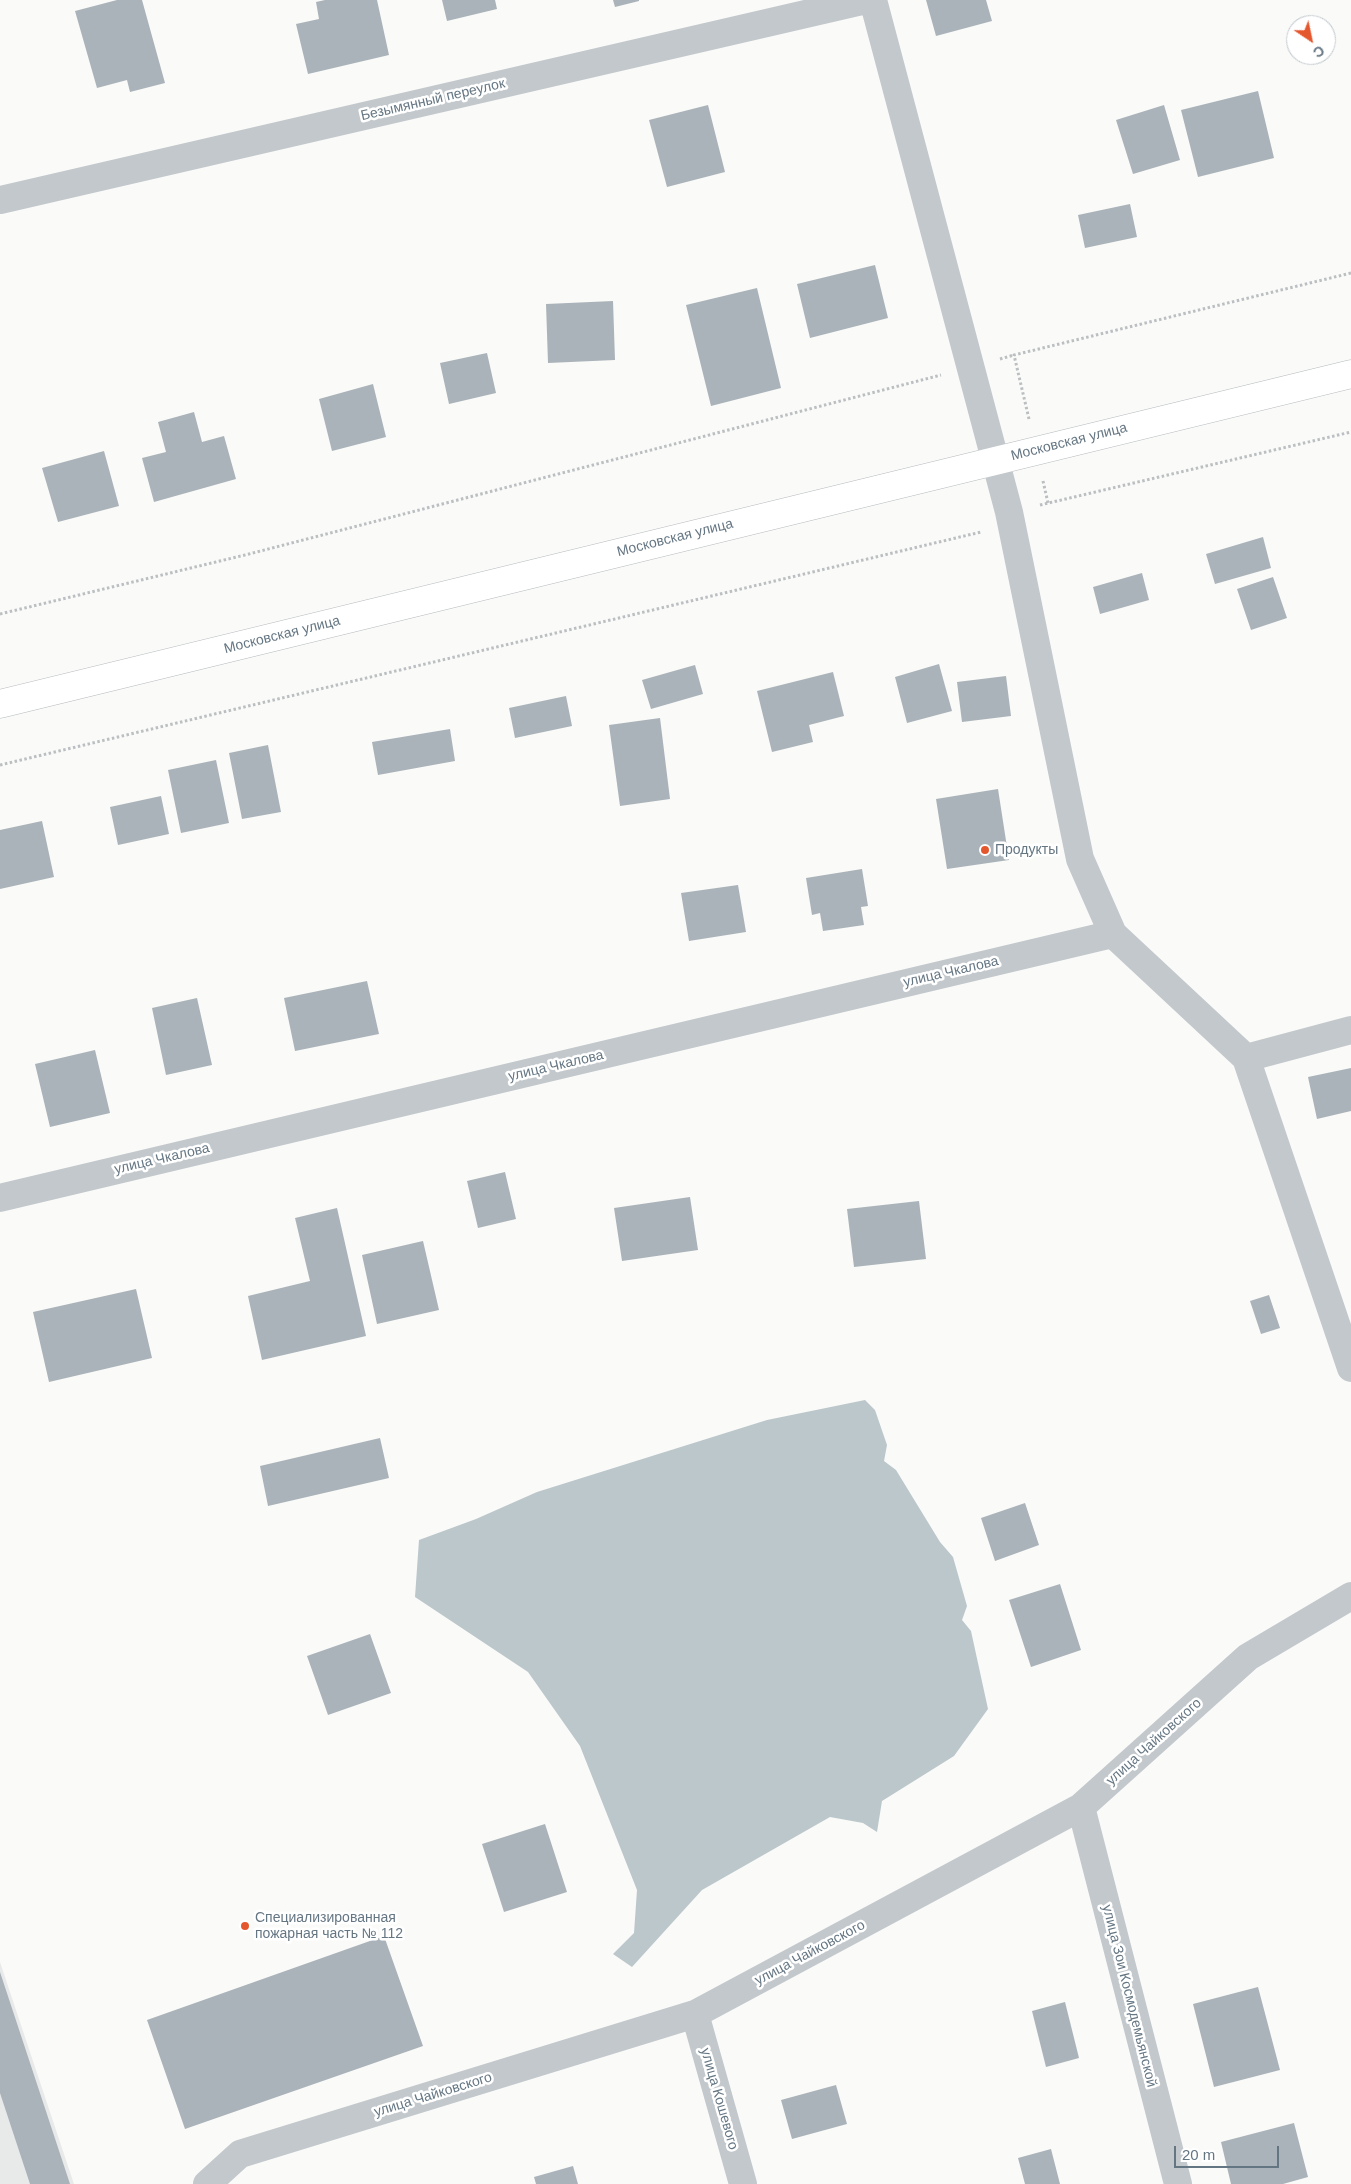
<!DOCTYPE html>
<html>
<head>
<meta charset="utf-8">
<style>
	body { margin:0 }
	#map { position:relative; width:1351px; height:2184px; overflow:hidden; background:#fafaf8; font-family:Arial,sans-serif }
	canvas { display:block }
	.north { position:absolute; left:1286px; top:15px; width:50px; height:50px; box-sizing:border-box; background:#fff; border:1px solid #c1c8cd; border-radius:50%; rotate:146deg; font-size:14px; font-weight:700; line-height:20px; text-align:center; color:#657683 }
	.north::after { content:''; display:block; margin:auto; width:18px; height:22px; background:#e4572e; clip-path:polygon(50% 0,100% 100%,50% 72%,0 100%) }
	.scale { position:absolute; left:1174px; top:2146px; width:105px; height:22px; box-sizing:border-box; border:2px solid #657683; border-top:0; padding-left:6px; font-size:15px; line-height:18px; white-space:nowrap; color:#657683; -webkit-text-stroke:4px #fff; paint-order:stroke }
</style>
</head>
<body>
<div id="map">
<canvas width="1351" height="2184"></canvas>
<div class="north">С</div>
<div class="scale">20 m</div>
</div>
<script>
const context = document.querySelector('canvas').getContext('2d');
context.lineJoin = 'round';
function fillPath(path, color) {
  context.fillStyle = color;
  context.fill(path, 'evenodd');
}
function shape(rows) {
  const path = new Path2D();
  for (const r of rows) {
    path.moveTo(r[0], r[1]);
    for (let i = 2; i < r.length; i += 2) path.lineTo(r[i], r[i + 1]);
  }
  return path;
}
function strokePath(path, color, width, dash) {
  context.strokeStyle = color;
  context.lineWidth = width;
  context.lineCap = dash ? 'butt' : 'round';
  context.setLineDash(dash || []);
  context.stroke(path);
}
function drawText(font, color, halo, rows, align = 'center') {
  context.font = font + ' Arial,sans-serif';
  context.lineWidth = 5;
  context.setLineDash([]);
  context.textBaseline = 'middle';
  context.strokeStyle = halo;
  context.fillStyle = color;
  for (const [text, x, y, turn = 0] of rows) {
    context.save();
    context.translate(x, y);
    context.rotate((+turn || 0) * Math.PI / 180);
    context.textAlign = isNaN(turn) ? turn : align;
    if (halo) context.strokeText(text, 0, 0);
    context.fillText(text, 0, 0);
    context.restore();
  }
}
const built = shape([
	[0,1962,74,2184,0,2184]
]);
const water = shape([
	[865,1400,875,1410,887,1445,884,1461,896,1470,940,1542,953,1557,967,1606,962,1620,971,1631,988,1709,954,1756,882,1801,877,1832,863,1823,830,1817,702,1890,632,1967,613,1954,634,1933,637,1890,580,1746,528,1672,415,1597,419,1540,476,1519,537,1492,767,1420]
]);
const building = shape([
	[117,0,142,0,165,83,130,92,127,80,97,88,75,11],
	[325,0,377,0,389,55,308,74,296,24,319,19,316,2],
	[442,0,495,0,497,9,447,21],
	[613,0,639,0,639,1,615,7],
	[926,0,986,0,992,21,936,36],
	[1258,91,1274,158,1198,177,1181,110],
	[708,105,725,172,667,187,649,120],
	[1164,105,1180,160,1133,174,1116,120],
	[1130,204,1137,237,1085,248,1078,215],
	[875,265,888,318,810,338,797,284],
	[757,288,781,388,711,406,686,305],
	[613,301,615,360,548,363,546,304],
	[487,353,496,393,449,404,440,363],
	[373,384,386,437,332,451,319,399],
	[194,412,202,442,224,436,236,479,154,502,142,458,166,452,158,422],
	[104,451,119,506,58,522,42,468],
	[1263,537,1271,568,1215,584,1206,554],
	[1142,573,1149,600,1100,614,1093,587],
	[1273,577,1287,618,1251,630,1237,589],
	[939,664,952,711,907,723,895,677],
	[695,665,703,694,651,709,642,680],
	[833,672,844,716,809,725,813,742,772,752,757,691],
	[1006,676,1011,716,962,722,957,682],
	[566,696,572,726,515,738,509,708],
	[660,718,670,799,620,806,609,725],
	[450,729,455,761,378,775,372,742],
	[268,745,281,812,242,819,229,753],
	[216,760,229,823,181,833,168,770],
	[998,789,1009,860,947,869,936,799],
	[161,796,169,834,118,845,110,807],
	[42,821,54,877,0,889,0,830],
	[862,869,868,906,861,907,864,925,823,931,820,913,812,915,806,878],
	[738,885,746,932,689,941,681,893],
	[367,981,379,1034,295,1051,284,998],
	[197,998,212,1065,166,1075,152,1008],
	[95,1050,110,1113,50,1127,35,1064],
	[1351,1068,1351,1111,1317,1119,1308,1077],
	[505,1172,516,1219,478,1228,467,1181],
	[690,1197,698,1250,622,1261,614,1208],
	[919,1201,926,1259,854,1267,847,1209],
	[337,1208,366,1336,262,1360,248,1296,310,1281,295,1218],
	[423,1241,439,1310,377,1324,362,1255],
	[136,1289,152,1358,49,1382,33,1312],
	[1269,1295,1280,1328,1261,1334,1250,1301],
	[380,1438,389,1478,268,1506,260,1466],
	[1025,1503,1039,1545,995,1561,981,1518],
	[1060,1584,1081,1650,1031,1667,1009,1600],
	[370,1634,391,1693,328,1715,307,1656],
	[545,1824,567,1892,504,1912,482,1844],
	[384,1936,423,2046,185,2129,147,2020],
	[0,1972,70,2184,30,2184,0,2093],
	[1258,1987,1280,2070,1214,2087,1193,2004],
	[1065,2002,1079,2058,1046,2067,1032,2011],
	[836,2085,847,2124,792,2139,781,2100],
	[1294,2123,1308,2177,1283,2184,1231,2184,1221,2142],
	[1051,2149,1060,2184,1025,2184,1018,2158],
	[573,2166,578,2184,536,2184,534,2177]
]);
const path = shape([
	[1000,359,1014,355],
	[1029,419,1014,355,1351,273],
	[1043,481,1048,503],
	[1040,505,1351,432],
	[0,614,249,554,941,375],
	[0,765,981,532]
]);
const minor = shape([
	[873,0,1009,512,1080,859,1113,934,1246,1058,1351,1368],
	[0,200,866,0],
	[1246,1058,1351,1030],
	[0,1198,1113,934],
	[1081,1807,1178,2184],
	[695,2014,743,2184],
	[207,2184,240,2154,695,2014,1081,1807,1248,1657,1351,1596]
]);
const primary = shape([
	[0,704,1351,374]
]);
const markers = [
	[985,850,5,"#e4572e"],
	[245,1926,5,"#e4572e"]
];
const streetNames = [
	["Безымянный переулок",433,100,-13],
	["Московская улица",1069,442,-14],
	["Московская улица",675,538,-14],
	["Московская улица",282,635,-14],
	["улица Чкалова",951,972,-13],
	["улица Чкалова",556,1066,-13],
	["улица Чкалова",162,1159,-13],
	["улица Чайковского",1154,1742,-42],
	["улица Чайковского",810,1953,-28],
	["улица Зои Космодемьянской",1129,1996,76],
	["улица Чайковского",433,2095,-17],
	["улица Кошевого",719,2099,74]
];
const poiNames = [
	["Продукты",995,850],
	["Специализированная",255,1918],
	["пожарная часть № 112",255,1934]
];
fillPath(built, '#e8e9e9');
fillPath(water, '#bbc7cb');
fillPath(building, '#aab3b9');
strokePath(primary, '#b5babe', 29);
strokePath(path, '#bbbfc2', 3, [2.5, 2.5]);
strokePath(minor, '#c3c8cc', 28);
strokePath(primary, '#fff', 28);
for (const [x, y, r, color] of markers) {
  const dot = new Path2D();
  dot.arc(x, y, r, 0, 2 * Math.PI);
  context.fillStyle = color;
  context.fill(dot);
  strokePath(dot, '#fff', 2);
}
drawText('14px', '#657683', '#fff', streetNames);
drawText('14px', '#657683', '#fff', poiNames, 'left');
</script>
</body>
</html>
